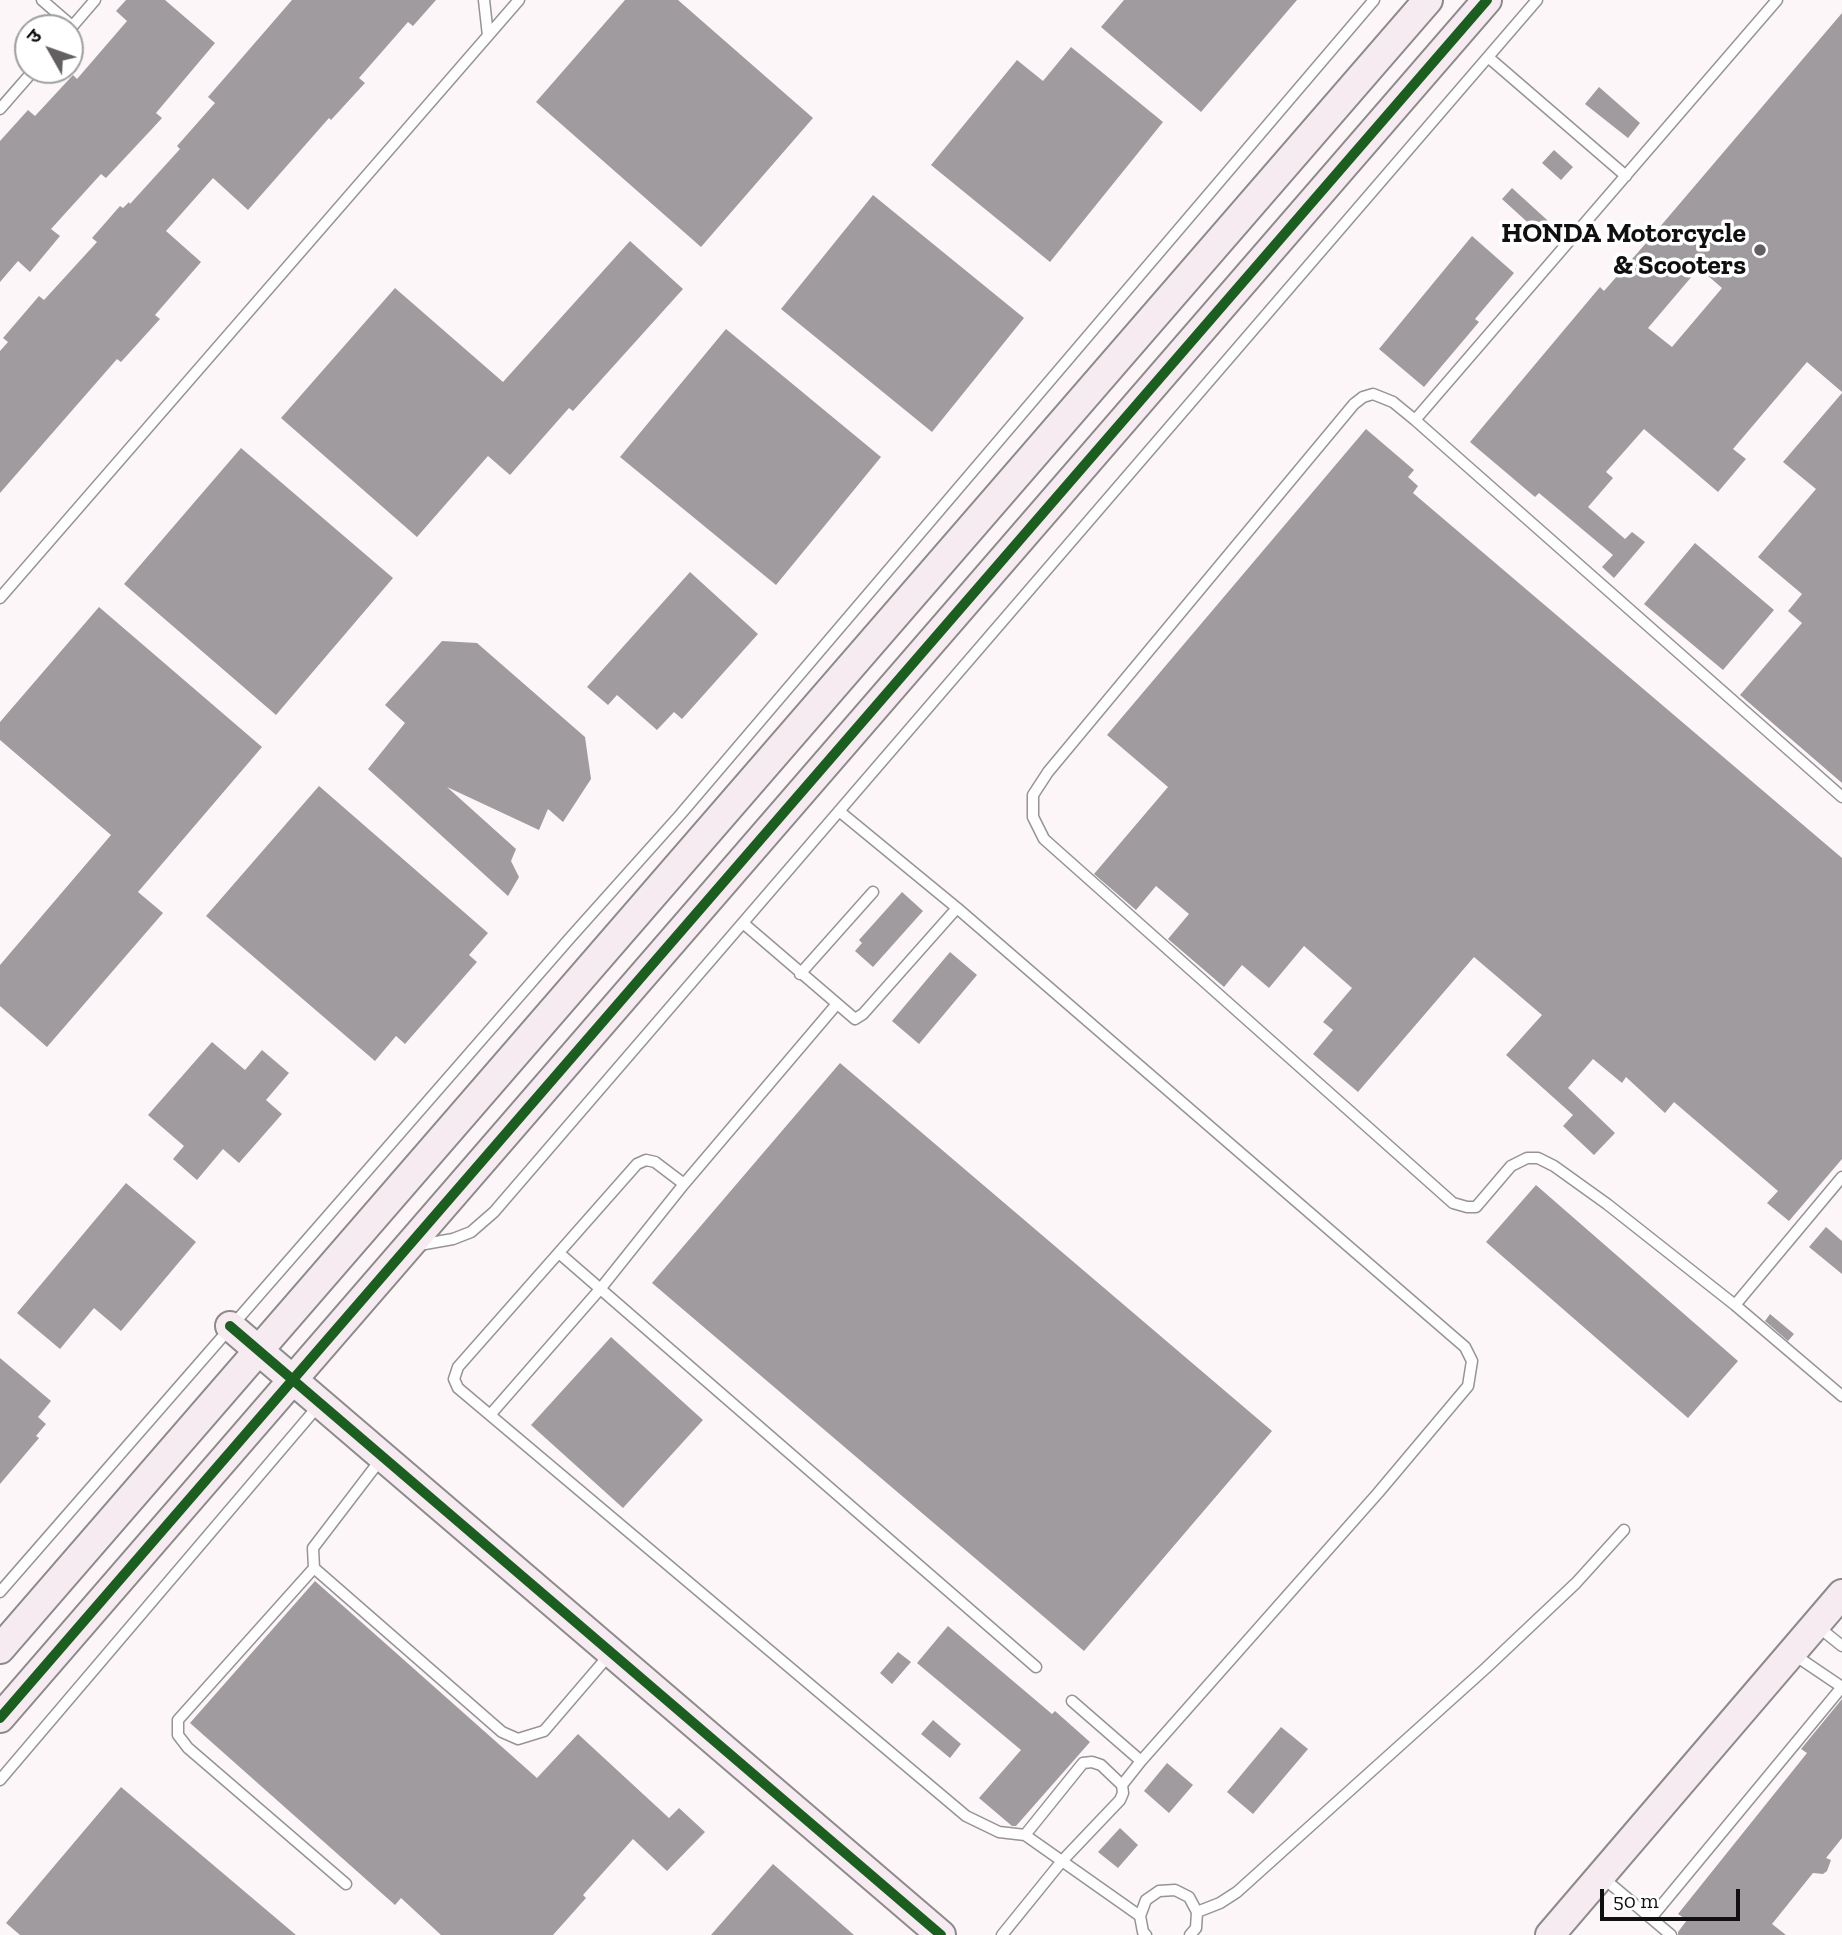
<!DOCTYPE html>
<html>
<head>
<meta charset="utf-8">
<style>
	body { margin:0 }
	#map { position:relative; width:1842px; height:1935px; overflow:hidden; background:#fcf6f9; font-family:"Zilla Slab","Noto Sans Devanagari",serif }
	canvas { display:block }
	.north { position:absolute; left:14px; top:14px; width:70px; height:70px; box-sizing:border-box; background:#fff; border:2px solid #9f9f9f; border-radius:50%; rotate:310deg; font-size:19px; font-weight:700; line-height:28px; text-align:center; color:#101010 }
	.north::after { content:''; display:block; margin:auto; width:24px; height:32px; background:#636062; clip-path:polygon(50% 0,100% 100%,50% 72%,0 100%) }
	.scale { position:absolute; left:1600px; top:1889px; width:140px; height:32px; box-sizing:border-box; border:4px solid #101010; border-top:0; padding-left:9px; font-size:21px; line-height:24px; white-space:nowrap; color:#101010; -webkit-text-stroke:5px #fff; paint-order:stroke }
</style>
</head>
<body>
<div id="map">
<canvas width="1842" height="1935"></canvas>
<div class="north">उ</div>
<div class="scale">50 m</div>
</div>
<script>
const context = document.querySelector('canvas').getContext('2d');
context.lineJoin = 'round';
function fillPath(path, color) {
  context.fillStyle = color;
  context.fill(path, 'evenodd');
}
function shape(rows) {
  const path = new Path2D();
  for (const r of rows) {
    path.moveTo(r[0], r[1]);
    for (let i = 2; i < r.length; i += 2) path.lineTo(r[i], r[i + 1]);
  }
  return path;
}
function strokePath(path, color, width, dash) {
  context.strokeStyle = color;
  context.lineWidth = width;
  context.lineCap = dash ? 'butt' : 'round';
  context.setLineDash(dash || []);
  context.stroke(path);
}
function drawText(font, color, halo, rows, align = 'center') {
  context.font = font + ' "Zilla Slab",serif';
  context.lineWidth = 7;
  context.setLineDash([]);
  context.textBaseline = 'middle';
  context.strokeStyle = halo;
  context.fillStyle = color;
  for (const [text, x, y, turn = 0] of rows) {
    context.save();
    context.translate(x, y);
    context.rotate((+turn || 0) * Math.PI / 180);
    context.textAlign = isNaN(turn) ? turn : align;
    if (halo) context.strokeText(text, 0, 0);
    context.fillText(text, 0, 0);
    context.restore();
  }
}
const building = shape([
	[126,0,165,0,215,43,156,113,162,118,151,130,106,178,101,174,51,229,60,236,30,272,18,261,0,282,0,141,28,110,35,116,73,75,77,79,127,21,116,11],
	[292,0,436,0,413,26,408,22,359,78,365,83,331,120,329,118,248,210,213,178,166,231,201,262,155,315,160,319,121,362,117,359,0,493,0,351,8,342,3,338,39,296,44,300,97,242,92,238,120,206,123,208,129,202,130,204,180,149,177,146,215,103,208,97],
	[625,0,678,0,813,118,701,247,536,102],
	[1124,0,1297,0,1201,112,1101,27],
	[1842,13,1842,392,1807,362,1733,449,1746,459,1718,492,1644,429,1606,472,1613,478,1588,507,1625,539,1632,532,1645,542,1614,578,1602,567,1613,555,1539,493,1535,497,1470,442,1600,287,1604,291,1647,242],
	[1699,268,1722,288,1672,347,1648,328],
	[1071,47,1163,122,1050,262,931,165,1017,60,1043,81],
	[1599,87,1640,123,1628,138,1585,104],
	[1554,150,1573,167,1561,180,1542,163],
	[1512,188,1557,229,1547,240,1502,199],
	[873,195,1024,318,932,432,781,309],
	[1472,236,1514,273,1475,319,1479,322,1424,387,1379,349],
	[630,241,683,289,573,411,569,408,510,475,488,456,417,537,281,418,395,288,503,382],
	[726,329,881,457,776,585,620,457],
	[1842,393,1842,783,1740,695,1802,623,1788,611,1802,594,1758,557,1816,489,1783,462],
	[1366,429,1414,470,1408,477,1418,486,1413,493,1842,858,1842,1159,1789,1221,1767,1203,1778,1191,1674,1102,1665,1113,1626,1077,1622,1083,1593,1059,1568,1088,1615,1133,1594,1155,1563,1126,1573,1115,1506,1055,1542,1015,1474,957,1358,1092,1313,1054,1333,1030,1323,1022,1352,988,1304,946,1269,988,1242,965,1224,987,1168,939,1189,914,1156,886,1136,910,1094,874,1168,787,1107,735],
	[241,448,393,578,276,715,124,584],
	[1695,543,1774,610,1723,670,1644,604],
	[690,572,758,634,682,719,674,712,657,730,617,695,608,705,587,687],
	[99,607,262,747,138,892,163,913,47,1047,0,1006,0,965,111,835,0,740,0,722],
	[442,641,477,643,585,737,591,779,563,822,548,809,539,830,447,787,516,849,511,861,519,877,508,896,368,769,405,723,385,705],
	[319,786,488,933,469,955,477,962,405,1044,396,1036,375,1061,206,916],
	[902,892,923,911,873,967,855,951,862,943,859,940],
	[950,952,977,975,919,1044,892,1021],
	[212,1042,245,1070,262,1050,289,1073,266,1100,282,1114,239,1163,223,1149,197,1180,173,1159,184,1146,148,1115],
	[840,1063,1272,1431,1084,1651,652,1283],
	[126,1183,196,1242,121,1331,94,1308,60,1349,17,1313],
	[1536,1185,1738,1361,1688,1418,1486,1242],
	[1826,1227,1842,1241,1842,1274,1809,1247],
	[1770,1314,1794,1334,1788,1341,1765,1321],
	[611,1337,703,1420,623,1508,531,1425],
	[0,1358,51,1401,38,1417,46,1424,36,1436,39,1438,0,1484],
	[315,1581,537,1778,578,1734,669,1818,679,1808,705,1832,667,1871,633,1839,583,1895,586,1898,553,1935,441,1935,401,1898,395,1905,190,1723],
	[948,1626,1052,1714,1055,1711,1090,1742,1016,1826,1012,1826,979,1798,1021,1750,917,1663],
	[898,1652,911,1662,892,1684,880,1673],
	[1842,1699,1842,1838,1826,1858,1831,1860,1827,1871,1823,1874,1813,1873,1772,1924,1786,1935,1678,1935,1678,1932,1687,1920,1678,1914,1807,1753,1801,1749],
	[933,1720,961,1744,950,1758,921,1734],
	[1281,1727,1308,1749,1253,1814,1227,1792],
	[1167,1763,1193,1785,1169,1813,1144,1791],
	[121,1787,296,1935,20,1935,6,1923],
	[1120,1828,1138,1845,1118,1868,1098,1852],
	[773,1864,854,1935,711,1935]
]);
const lane = shape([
	[42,0,72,26],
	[484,0,488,36],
	[70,29,95,0],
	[1488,57,1626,176],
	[0,109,34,70],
	[1415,420,1777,0],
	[0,598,519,0],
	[1842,797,1415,420,1393,402,1373,394,1363,397,1354,404,1048,772,1033,795,1033,817,1044,839,1453,1203,1467,1207,1476,1207,1511,1166,1527,1158,1538,1158,1554,1166,1607,1204,1735,1305,1842,1396],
	[839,811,957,908],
	[743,923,855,1019,863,1014,957,908,1465,1347,1472,1361,1468,1386,1378,1493,1141,1761,1072,1701],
	[800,974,873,892],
	[684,1184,655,1162,646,1160,637,1164,458,1367,454,1379,458,1388,966,1816,999,1832,1025,1835,1140,1916],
	[419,1245,453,1239,471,1232,494,1212,1537,0],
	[559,1253,1036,1667],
	[1735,1305,1842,1177],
	[490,1415,601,1288,684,1184,836,1005],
	[381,1459,313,1548,314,1568,502,1732,518,1739,544,1731,610,1654],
	[314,1568,178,1720,178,1735,188,1748,346,1884],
	[0,1592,570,938,680,815,1374,0],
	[1816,1625,1842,1646],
	[1793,1654,1842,1687],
	[0,1780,319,1405],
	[1025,1835,1083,1763,1092,1762,1101,1765,1122,1785],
	[1601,1876,1671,1935],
	[1197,1912,1220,1903,1237,1892,1486,1668,1576,1583,1624,1530],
	[1651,1918,1842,1687],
	[1002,1935,1062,1861,1120,1800,1123,1793,1122,1785,1141,1761],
	[1146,1935,1143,1932,1140,1916,1146,1900,1159,1891,1175,1890,1189,1897,1197,1912,1196,1928,1190,1935]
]);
const secondary = shape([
	[230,1326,941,1935],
	[0,1649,1428,0],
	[0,1718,1487,0],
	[1550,1935,1842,1594]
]);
const cycleway = shape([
	[230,1326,941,1935],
	[0,1718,1487,0]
]);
const markers = [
	[1760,250,7,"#636062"]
];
const poiNames = [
	["HONDA Motorcycle",1746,234],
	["& Scooters",1746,266]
];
fillPath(building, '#a09b9e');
strokePath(lane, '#969495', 13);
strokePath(secondary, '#8d8a8c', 32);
strokePath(lane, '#fffefe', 10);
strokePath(secondary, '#f6ebf0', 28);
strokePath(cycleway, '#1b5e20', 10);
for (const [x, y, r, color] of markers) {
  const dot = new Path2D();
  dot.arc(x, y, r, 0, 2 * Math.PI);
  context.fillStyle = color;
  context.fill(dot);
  strokePath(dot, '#fff', 2.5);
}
drawText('bold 28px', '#101010', '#fff', poiNames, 'right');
</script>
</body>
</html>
